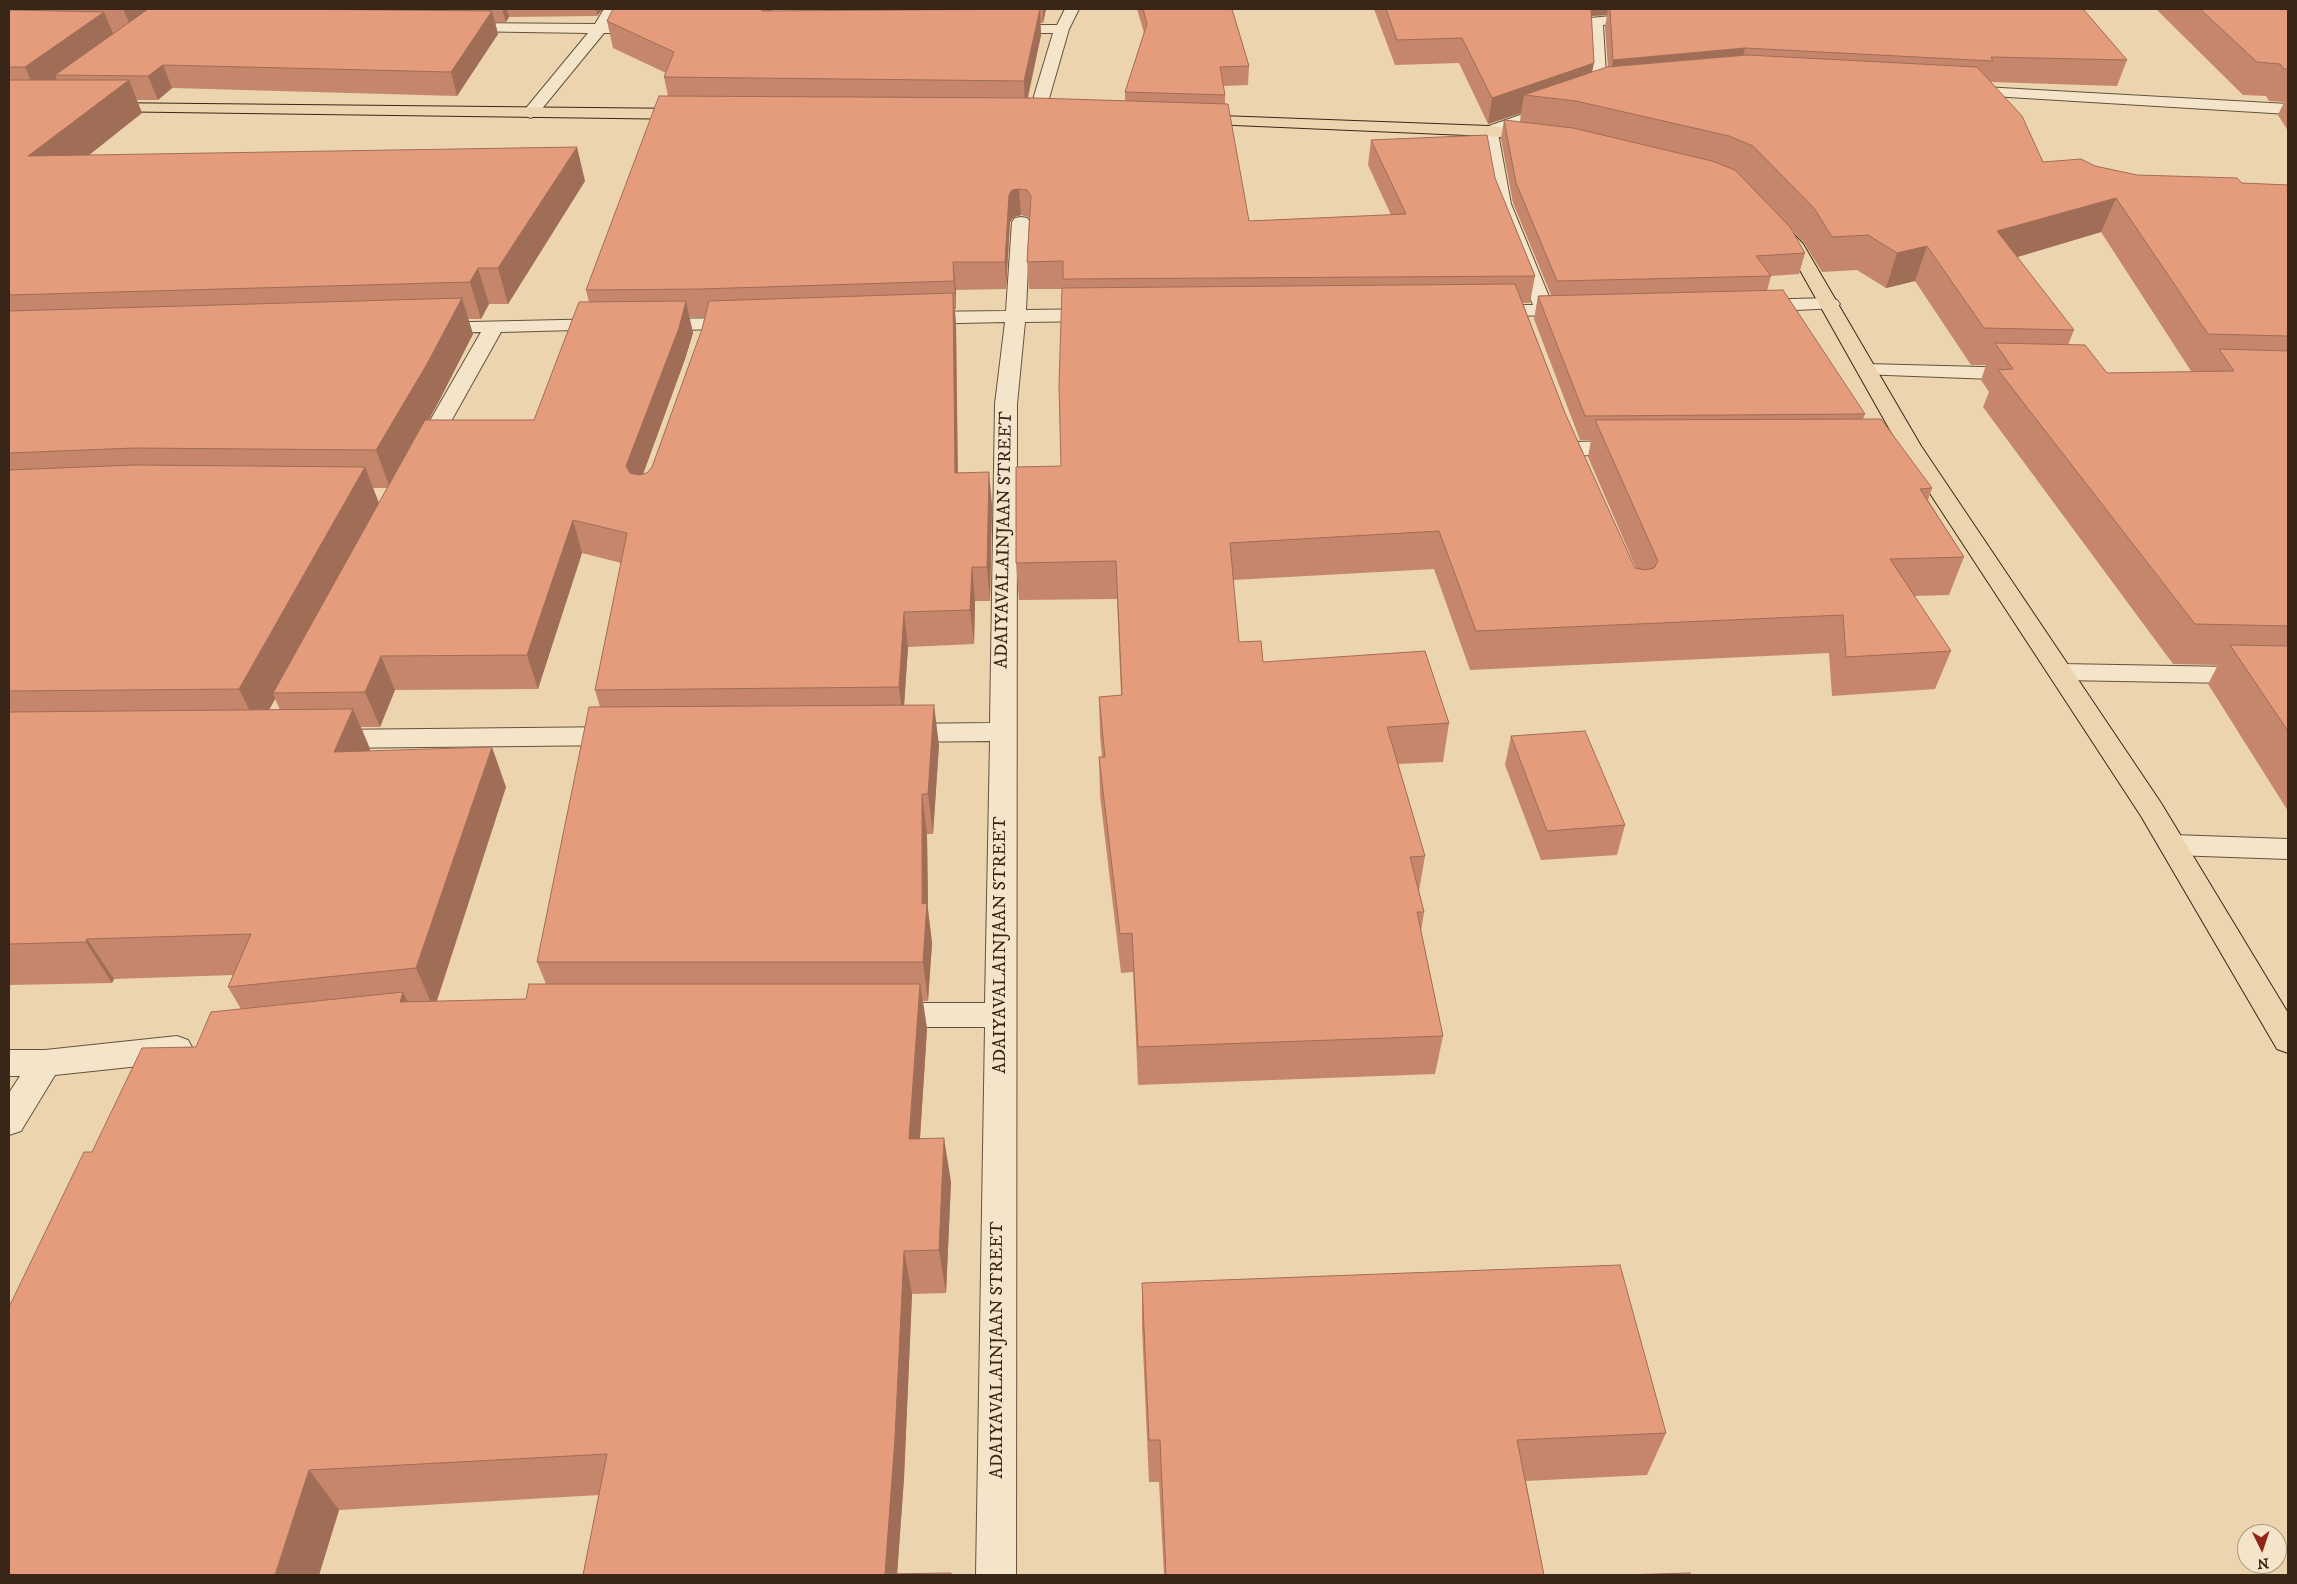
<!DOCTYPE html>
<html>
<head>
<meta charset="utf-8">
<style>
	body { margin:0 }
	#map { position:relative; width:2297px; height:1584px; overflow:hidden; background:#ecd5ae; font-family:"IM FELL DW Pica",serif }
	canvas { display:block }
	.frame { position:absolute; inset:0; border:10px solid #382719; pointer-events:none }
	.north { position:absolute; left:2237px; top:1524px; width:50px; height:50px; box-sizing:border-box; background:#f3e4ca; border:1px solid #a89883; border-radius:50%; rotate:176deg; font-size:14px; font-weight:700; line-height:20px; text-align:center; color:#382719 }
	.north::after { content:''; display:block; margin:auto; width:18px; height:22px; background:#8f2418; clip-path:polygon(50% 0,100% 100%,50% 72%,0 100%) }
</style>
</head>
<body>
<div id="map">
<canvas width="2297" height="1584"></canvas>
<div class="frame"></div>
<div class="north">N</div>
</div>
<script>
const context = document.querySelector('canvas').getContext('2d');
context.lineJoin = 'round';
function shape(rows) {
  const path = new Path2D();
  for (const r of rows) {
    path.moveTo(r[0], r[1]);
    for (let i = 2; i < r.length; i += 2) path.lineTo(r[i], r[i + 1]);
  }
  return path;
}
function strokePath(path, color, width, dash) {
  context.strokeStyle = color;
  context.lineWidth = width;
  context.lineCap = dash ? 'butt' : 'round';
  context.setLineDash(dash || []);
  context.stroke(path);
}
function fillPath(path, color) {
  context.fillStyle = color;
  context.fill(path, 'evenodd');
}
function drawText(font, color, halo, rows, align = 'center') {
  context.font = font + ' "IM FELL DW Pica",serif';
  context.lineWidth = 4;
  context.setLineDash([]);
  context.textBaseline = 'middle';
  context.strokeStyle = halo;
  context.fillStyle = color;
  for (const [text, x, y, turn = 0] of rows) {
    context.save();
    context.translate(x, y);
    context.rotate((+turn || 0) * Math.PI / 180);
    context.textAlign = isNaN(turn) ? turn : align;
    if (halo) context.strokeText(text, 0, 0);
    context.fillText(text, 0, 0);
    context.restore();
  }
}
const minor = shape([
	[604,9,618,9,609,24,646,25,653,29,646,33,604,33,536,116,530,118,522,113,588,33,459,31,452,27,459,23,595,24,604,9],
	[1065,9,1079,9,1069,29,1044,116,1042,119,1030,119,1028,116,1053,33,1004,33,997,29,1004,25,1057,25,1065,9],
	[1686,9,1707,9,1704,15,1699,16,1603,25,1607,92,1605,95,1498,133,1511,204,1552,304,1572,304,1579,306,1582,310,1579,314,1572,316,1480,315,1477,311,1480,307,1487,305,1533,305,1493,204,1481,131,1483,128,1591,90,1588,21,1590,18,1686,9],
	[1965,86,2288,104,2288,114,1959,94,1957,91,1959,88,1965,86],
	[1021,217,1027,218,1030,222,1026,310,1099,309,1106,311,1109,315,1106,319,1099,321,1025,322,1017,404,1016,1575,976,1575,985,1027,886,1027,875,1024,870,1015,875,1006,886,1003,985,1003,990,741,900,742,891,739,887,733,891,727,900,724,990,723,995,404,1005,322,917,324,910,322,907,318,910,314,917,312,1006,311,1012,222,1015,218,1021,217],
	[1830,298,1837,300,1840,304,1837,308,1755,312,1748,310,1745,306,1748,302,1755,300,1830,298],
	[740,318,747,320,750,324,747,328,653,331,646,329,643,325,646,321,653,319,740,318],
	[607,319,614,321,617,325,614,329,501,332,431,457,423,459,415,457,412,452,481,332,433,333,426,331,423,327,426,323,607,319],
	[1867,364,2020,368,2027,370,2030,374,2027,378,2020,380,1860,374,1857,370,1860,366,1867,364],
	[1626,441,1634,443,1637,448,1634,453,1571,456,1563,454,1560,449,1563,444,1571,442,1626,441],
	[2061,664,2288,668,2288,684,2061,680,2052,678,2048,672,2052,666,2061,664],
	[620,727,629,730,633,736,629,742,620,745,328,748,319,745,315,739,319,733,328,730,620,727],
	[2173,835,2288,839,2288,859,2173,855,2163,852,2159,845,2163,838,2173,835],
	[177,1036,188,1040,193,1049,188,1058,177,1062,55,1075,21,1131,9,1135,9,1093,20,1076,9,1076,9,1050,45,1050,177,1036]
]);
const major = shape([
	[104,103,688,109,696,114,688,119,98,111,96,108,104,103],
	[1194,115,1489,126,1538,132,1544,133,1546,137,1544,141,1538,142,1489,136,1188,123,1186,120,1194,115],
	[1780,225,1786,226,1803,244,1921,446,2161,803,2288,1013,2288,1053,2277,1049,2141,816,1899,446,1787,247,1771,230,1774,226,1780,225]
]);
const wall = shape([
	[9,9,603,9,597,16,509,17,506,22,495,22,498,34,457,96,172,88,158,100,137,100,142,113,88,155,585,181,508,304,489,304,481,319,468,319,473,334,439,401,429,420,534,420,589,302,586,290,668,96,664,77,666,73,613,48,607,21,613,9,772,9,771,11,917,9,1046,9,1043,23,1040,23,1041,35,1028,98,1125,101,1125,92,1144,33,1137,9,1232,9,1249,66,1248,85,1223,86,1225,95,1225,104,1249,221,1391,215,1368,165,1371,140,1495,178,1535,276,1530,303,1523,303,1565,413,1635,568,1636,568,1588,457,1591,440,1580,440,1534,319,1538,296,1551,295,1513,203,1501,139,1504,120,1520,122,1521,113,1488,124,1459,63,1395,65,1374,9,2083,9,2127,60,2117,86,1991,82,2043,162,2095,166,2137,175,2242,183,2288,185,2288,811,2208,684,2218,665,2173,664,1983,407,1989,392,1981,380,1986,365,1971,365,1915,281,1886,288,1857,270,1822,272,1804,243,1791,229,1805,253,1799,274,1771,276,1767,291,1865,414,1863,419,1932,488,1928,500,1964,557,1949,595,1914,596,1951,651,1935,689,1832,696,1829,653,1470,670,1434,569,1233,580,1239,642,1263,662,1449,723,1443,762,1398,764,1425,856,1419,891,1424,912,1421,932,1443,1036,1435,1074,1138,1085,1133,972,1121,973,1100,796,1099,757,1102,757,1100,735,1099,697,1121,695,1117,599,1019,600,1016,563,1061,466,1062,289,1029,289,1027,262,1029,218,1028,217,1021,215,1014,217,1010,222,1006,289,956,290,956,309,955,309,956,325,958,473,992,505,990,601,975,601,974,644,908,647,904,705,939,745,933,834,927,834,928,910,932,943,928,1001,923,1001,927,1029,920,1139,951,1182,946,1293,912,1294,904,1478,897,1574,952,1575,583,1575,599,1495,339,1510,319,1575,92,1152,196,1047,241,1009,228,987,233,975,114,979,112,983,9,985],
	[1607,15,1605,27,1608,67,1592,72,1591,16],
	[2101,232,2191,371,2208,371,2208,372,2107,373,2068,345,2074,330,2017,257],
	[689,317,705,317,702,329,652,467,647,473,643,474,685,359,693,333],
	[373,488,387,488,379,503],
	[582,553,621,563,595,690,600,707,537,962,546,984,526,999,437,1001,506,787,370,751,370,749,361,727,380,727,395,690,538,689],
	[275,699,280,710,269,710],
	[2156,9,2288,9,2288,131,2278,115,2284,102,2269,101,2266,96,2243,95],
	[1511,736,1625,825,1617,855,1541,860,1505,765],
	[1142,1283,1666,1433,1647,1475,1526,1481,1544,1575,1164,1575,1159,1482,1149,1482,1142,1328]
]);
const shadedWall = shape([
	[123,9,166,9,133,32],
	[502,9,507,9,509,17,506,22],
	[596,9,603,9,597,16],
	[767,9,772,9,769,23],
	[1040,9,1041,35,1025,109,1024,81],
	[1043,9,1046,9,1043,23],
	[1588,9,1608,9,1607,15,1590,16],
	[492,11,498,34,457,96,451,72],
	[104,12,117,43,55,75,59,85,39,99,25,67],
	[1745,48,1739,73,1609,85,1613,60],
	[1594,63,1589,89,1524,95,1521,113,1488,124,1492,98],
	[163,65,172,88,158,100,148,76],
	[129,80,142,113,44,191,28,156],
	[577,147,585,181,508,304,498,268],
	[1019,189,1021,215,1014,217,1010,222,1006,289,1005,262,1009,195,1012,190],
	[2116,198,2101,232,1984,267,1997,231],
	[1927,246,1915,281,1886,288,1897,253],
	[953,262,956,290,956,309,954,281],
	[478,268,489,304,481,319,470,282],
	[953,293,956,325,958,506,955,473],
	[462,298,473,334,439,401,390,488,376,450],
	[686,301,693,333,685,359,634,499,626,466],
	[365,467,380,506,273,693,275,699,259,729,239,689],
	[989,472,992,505,990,601,987,567],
	[573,520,582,553,538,689,527,655],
	[972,567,975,601,974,644,970,610],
	[904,612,908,647,903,722,899,687],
	[381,656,395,690,380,727,365,692],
	[934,705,939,745,933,834,928,794],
	[353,709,370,749,352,792,334,752],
	[492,747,506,787,434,1009,416,968],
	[922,794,927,834,928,910,932,943,928,1001,923,962],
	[87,939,114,979,112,983,86,942],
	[920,984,927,1029,917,1183,909,1139],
	[403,992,425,1038,400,1002],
	[944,1138,951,1182,946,1293,939,1250],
	[904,1251,912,1294,904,1478,897,1575,885,1574],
	[309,1470,339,1510,319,1575,275,1575]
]);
const building = shape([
	[148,9,277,9,492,11,451,72,163,65,148,76,55,75,148,9],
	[613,9,762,9,762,11,1040,9,1024,81,664,77,674,52,607,21,613,9],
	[1143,9,1232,9,1249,66,1220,67,1225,95,1125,92,1147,24,1143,9],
	[1386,9,1591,9,1594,63,1492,98,1462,38,1397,40,1386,9],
	[1610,9,2083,9,2127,60,1991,57,1993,61,1745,48,1613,60,1610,9],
	[2200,9,2288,9,2288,69,2284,69,2280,64,2257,62,2200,9],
	[9,10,104,12,25,67,9,67,9,10],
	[1747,55,1977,67,2022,116,2043,162,2081,159,2095,166,2137,175,2237,178,2242,183,2288,185,2288,336,2208,334,2116,198,1997,231,2074,330,1984,328,1927,246,1897,253,1868,235,1832,237,1814,208,1753,146,1729,136,1576,101,1524,95,1607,67,1747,55],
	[9,80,129,80,28,156,577,147,498,268,478,268,470,282,9,295,9,80],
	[659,96,1035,98,1228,104,1249,221,1406,214,1371,140,1487,135,1495,178,1535,276,1063,279,1063,261,1027,262,1031,196,1027,190,1019,189,1012,190,1009,195,1005,262,953,262,954,281,700,289,586,290,659,96],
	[1504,120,1573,128,1712,161,1735,170,1790,227,1805,253,1756,256,1771,276,1557,281,1516,183,1504,120],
	[1515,284,1565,413,1635,568,1645,570,1654,568,1658,561,1595,420,1881,419,1932,488,1920,489,1964,557,1890,559,1951,651,1846,657,1843,615,1476,631,1439,531,1230,543,1239,642,1261,641,1263,662,1425,651,1449,723,1387,727,1425,856,1410,857,1424,912,1417,912,1443,1036,1138,1047,1132,933,1120,934,1099,757,1105,757,1099,697,1122,695,1116,561,1016,563,1016,467,1061,466,1059,385,1062,288,1515,284],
	[1783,290,1865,414,1585,416,1538,296,1783,290],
	[953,293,955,473,989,472,987,567,972,567,970,610,904,612,899,687,595,690,627,533,573,520,527,655,381,656,365,692,273,693,425,420,534,420,579,302,686,301,679,328,626,466,630,473,639,475,647,473,652,467,702,329,709,301,953,293],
	[462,298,427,364,376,450,134,448,9,453,9,311,462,298],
	[1995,343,2085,345,2107,373,2234,371,2219,349,2288,351,2288,626,2195,624,1998,370,2013,369,1995,343],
	[134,465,365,467,239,689,9,691,9,470,134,465],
	[2230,645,2288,646,2288,731,2230,645],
	[934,705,928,794,922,794,922,904,927,903,923,962,537,962,589,707,934,705],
	[353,709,334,752,492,747,416,968,228,987,251,934,87,939,86,942,9,944,9,712,353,709],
	[1585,731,1625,825,1547,831,1511,736,1585,731],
	[529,984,920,984,909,1139,944,1138,939,1250,904,1251,895,1438,885,1574,951,1573,951,1575,583,1575,607,1454,309,1470,275,1575,9,1575,9,1307,84,1152,92,1152,142,1048,196,1047,211,1012,403,992,400,1002,526,999,529,984],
	[1620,1265,1666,1433,1517,1440,1544,1575,1166,1575,1160,1440,1149,1440,1142,1283,1620,1265],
	[1690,1573,1690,1575,1622,1575,1690,1573]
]);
const streetNames = [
	["ADAIYAVALAINJAAN STREET",1005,540,-89],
	["ADAIYAVALAINJAAN STREET",1001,945,-90],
	["ADAIYAVALAINJAAN STREET",998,1350,-90]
];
strokePath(minor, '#65523e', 2);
strokePath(major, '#382719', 2);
fillPath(minor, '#f3e4ca');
fillPath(major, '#ecd5ae');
fillPath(wall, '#c5866b');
fillPath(shadedWall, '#a06d57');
fillPath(building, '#e59c7c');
strokePath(building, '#a06d57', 1);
drawText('18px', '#382719', '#f3e4ca', streetNames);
</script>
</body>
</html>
